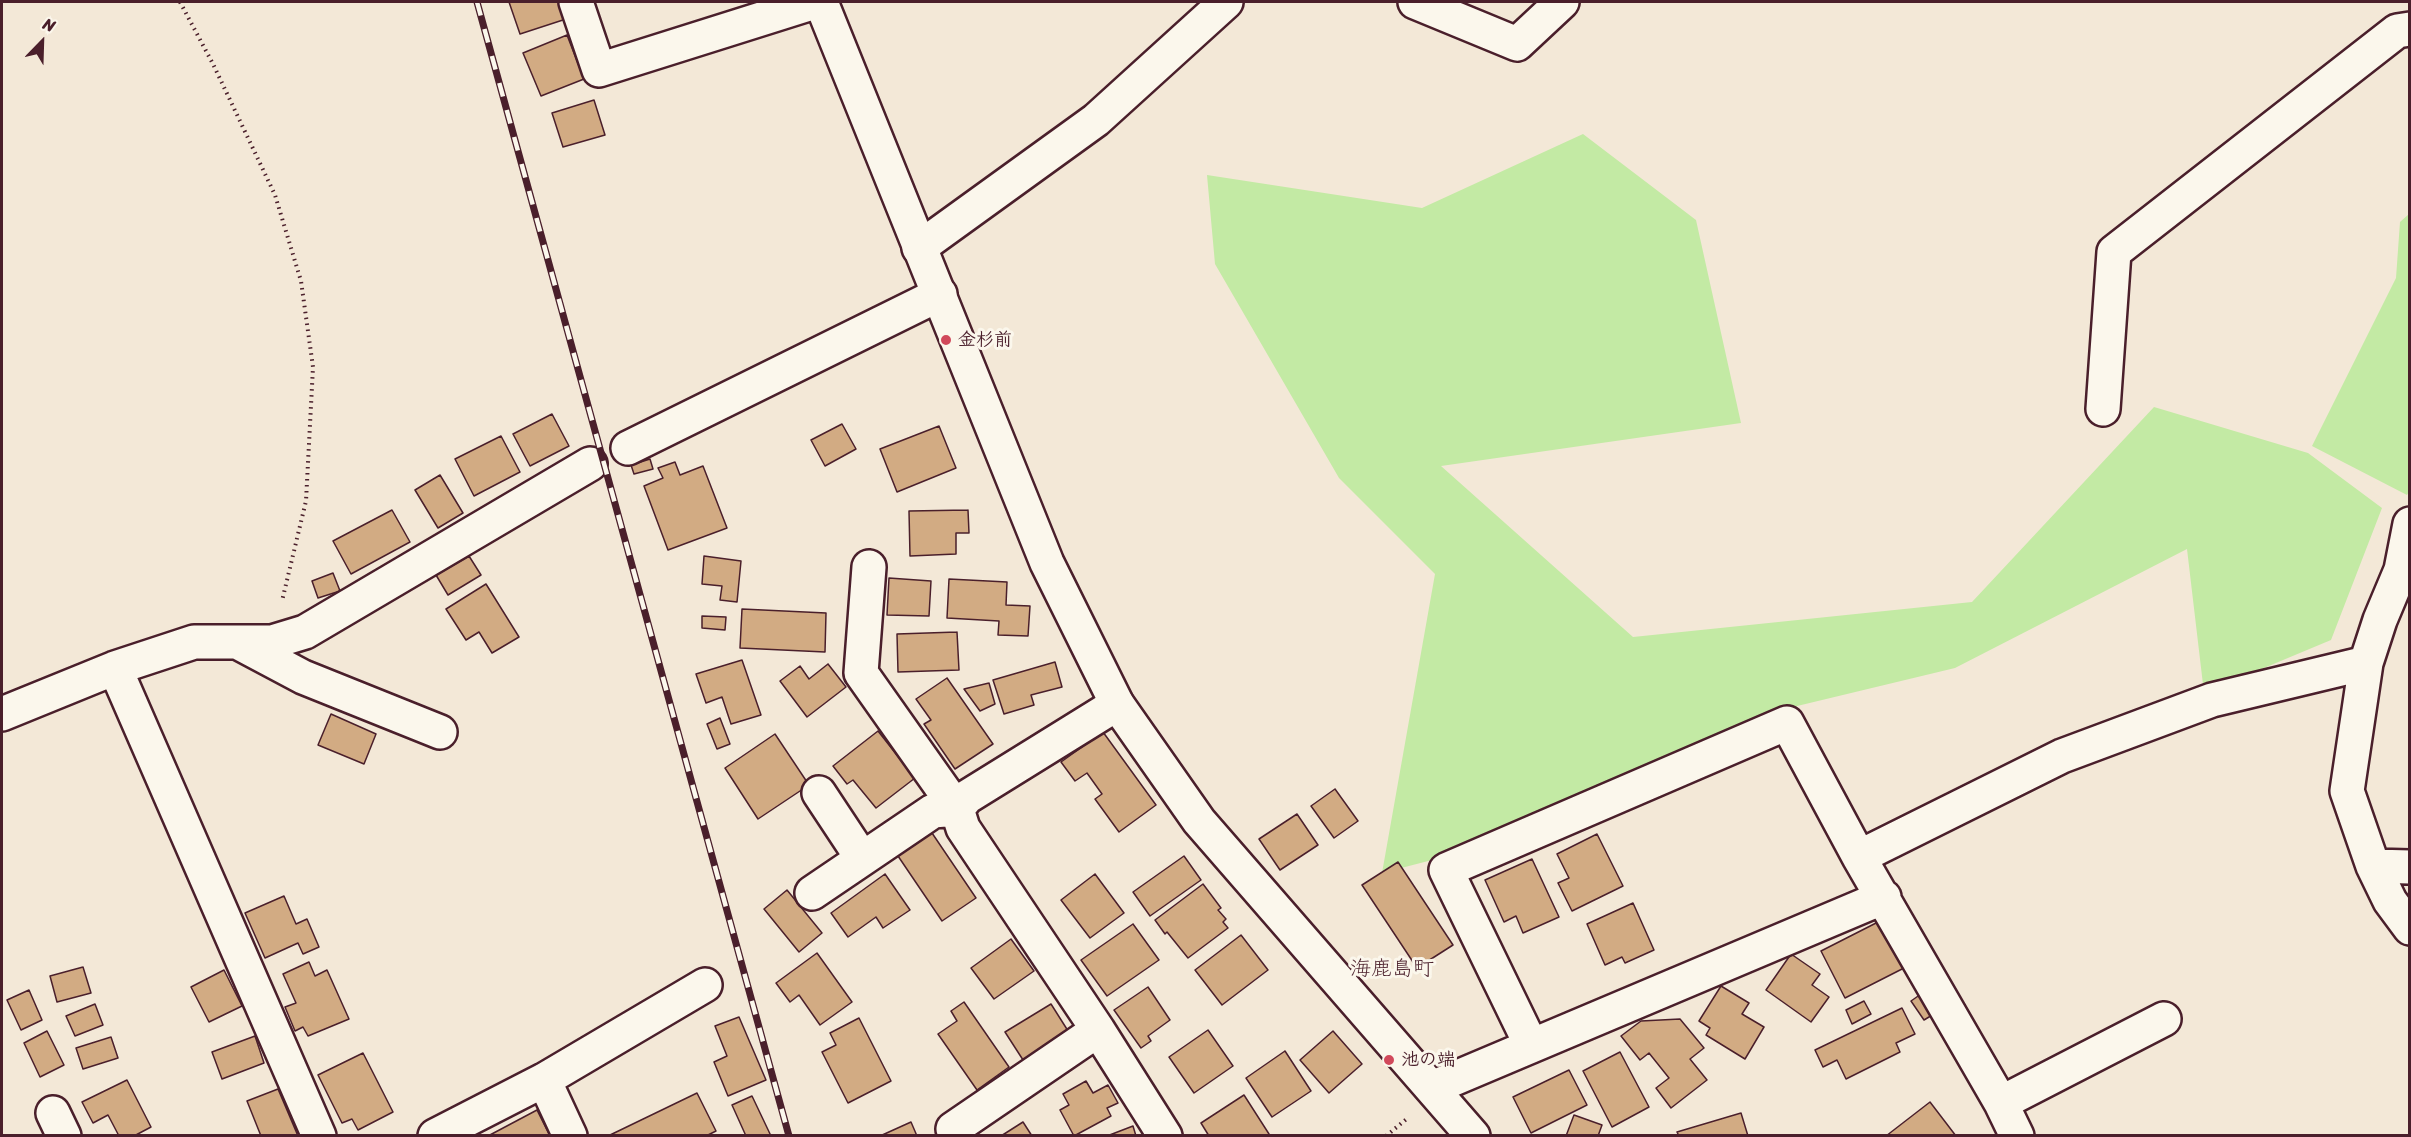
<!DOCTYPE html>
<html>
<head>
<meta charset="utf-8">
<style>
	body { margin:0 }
	#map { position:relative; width:2411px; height:1137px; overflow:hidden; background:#f3e8d7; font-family:Sriracha,sans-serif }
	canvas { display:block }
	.frame { position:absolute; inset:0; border:3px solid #4a1f2b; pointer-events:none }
	.north { position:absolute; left:12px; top:12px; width:60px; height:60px; -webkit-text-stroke:4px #fbf7ec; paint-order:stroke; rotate:23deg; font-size:16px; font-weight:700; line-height:24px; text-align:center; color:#4a1f2b }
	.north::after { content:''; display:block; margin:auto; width:21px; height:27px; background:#4a1f2b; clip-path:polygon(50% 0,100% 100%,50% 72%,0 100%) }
</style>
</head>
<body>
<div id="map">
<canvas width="2411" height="1137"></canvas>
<div class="frame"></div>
<div class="north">N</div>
</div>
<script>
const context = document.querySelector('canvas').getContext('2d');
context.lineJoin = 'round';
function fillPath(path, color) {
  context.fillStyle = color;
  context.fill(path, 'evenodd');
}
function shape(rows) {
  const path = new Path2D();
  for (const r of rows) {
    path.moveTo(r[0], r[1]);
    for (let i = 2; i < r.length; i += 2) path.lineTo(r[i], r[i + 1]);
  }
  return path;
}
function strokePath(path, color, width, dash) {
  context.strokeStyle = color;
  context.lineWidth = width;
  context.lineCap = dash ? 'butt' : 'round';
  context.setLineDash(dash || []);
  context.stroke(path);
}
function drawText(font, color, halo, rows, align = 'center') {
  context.font = font + ' Sriracha,"Klee One",sans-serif';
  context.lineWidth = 6;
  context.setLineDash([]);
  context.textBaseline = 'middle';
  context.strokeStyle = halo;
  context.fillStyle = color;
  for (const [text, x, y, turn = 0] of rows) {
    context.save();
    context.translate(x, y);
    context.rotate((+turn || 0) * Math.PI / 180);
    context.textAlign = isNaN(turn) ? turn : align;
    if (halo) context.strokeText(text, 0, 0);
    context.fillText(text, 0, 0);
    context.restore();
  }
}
const green = shape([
	[1583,134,1696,220,1741,423,1441,466,1633,637,1972,602,2154,407,2308,453,2382,508,2331,640,2204,693,2187,549,1955,668,1793,707,1432,860,1382,873,1435,574,1339,478,1215,264,1207,175,1422,208],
	[2409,214,2410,490,2407,495,2312,446,2396,278,2400,222]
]);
const building = shape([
	[509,2,560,2,566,19,520,34,509,2],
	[567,35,584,79,541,96,523,53,567,35],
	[594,100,605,135,563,147,552,113,594,100],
	[552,414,569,446,530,466,513,434,552,414],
	[842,424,856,449,825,466,811,440,842,424],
	[939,426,956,468,897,492,880,449,939,426],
	[501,436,520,472,474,496,455,459,501,436],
	[650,459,653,469,634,474,631,465,650,459],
	[675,462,680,475,703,466,727,528,668,550,644,486,663,478,658,468,675,462],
	[440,475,463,513,438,528,415,490,440,475],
	[392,510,410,542,351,574,333,541,392,510],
	[968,510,969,533,956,533,956,554,910,556,909,511,968,510],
	[469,556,481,575,448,595,436,575,469,556],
	[704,556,741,561,737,602,720,600,722,586,702,584,704,556],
	[333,573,340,591,318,598,312,581,333,573],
	[889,578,931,581,929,616,887,615,889,578],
	[949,579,1007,582,1006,605,1030,606,1028,636,998,635,999,621,947,618,949,579],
	[486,584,519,637,492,653,479,632,466,640,446,609,486,584],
	[742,609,826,613,825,652,740,648,742,609],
	[702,616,726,617,725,630,702,628,702,616],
	[957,632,959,670,898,672,897,634,957,632],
	[742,660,761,715,731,724,722,697,706,703,696,674,742,660],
	[1055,662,1062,687,1031,695,1034,705,1004,714,993,680,1055,662],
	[828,664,846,687,807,717,780,681,800,666,809,679,828,664],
	[947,678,993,744,955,769,924,724,931,720,916,699,947,678],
	[989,683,995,704,980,711,964,689,989,683],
	[331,714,376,734,364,764,318,745,331,714],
	[720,718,730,744,717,749,707,724,720,718],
	[878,731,915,778,876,808,853,780,847,784,833,766,878,731],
	[1103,732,1156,805,1119,832,1095,799,1102,794,1087,773,1075,781,1061,762,1103,732],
	[775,734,809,785,758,819,725,768,775,734],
	[1335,789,1358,821,1334,838,1311,806,1335,789],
	[1297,814,1318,845,1280,870,1259,839,1297,814],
	[932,833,976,898,942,921,898,856,932,833],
	[1597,834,1623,886,1572,911,1558,883,1569,878,1557,854,1597,834],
	[1184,856,1201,880,1150,916,1133,892,1184,856],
	[1532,859,1559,917,1523,933,1516,916,1504,922,1485,880,1532,859],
	[1398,862,1453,945,1417,968,1362,885,1398,862],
	[885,874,910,910,883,928,876,917,848,937,831,913,885,874],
	[1095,874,1124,913,1090,938,1061,900,1095,874],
	[1203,884,1221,908,1218,910,1226,919,1223,922,1228,928,1188,958,1167,932,1165,934,1155,920,1203,884],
	[787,890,822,933,799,952,764,909,787,890],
	[284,896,296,924,307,919,319,947,303,954,298,943,265,958,245,913,284,896],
	[1633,903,1654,950,1625,963,1622,957,1605,965,1587,924,1633,903],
	[1880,921,1904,968,1845,998,1821,951,1880,921],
	[1133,924,1159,960,1107,996,1081,960,1133,924],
	[1241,935,1268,970,1222,1005,1195,970,1241,935],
	[1011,939,1034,971,994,999,971,968,1011,939],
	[817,953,852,1002,820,1025,799,995,790,1002,776,983,817,953],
	[1791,954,1820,974,1812,985,1829,997,1811,1022,1766,990,1791,954],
	[309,962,315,976,327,970,349,1019,308,1036,303,1027,295,1031,285,1007,296,1003,283,974,309,962],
	[83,967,91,993,57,1002,50,976,83,967],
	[224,970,242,1006,209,1022,191,987,224,970],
	[1721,986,1749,1003,1742,1014,1764,1027,1745,1059,1706,1035,1710,1028,1699,1021,1721,986],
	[1148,987,1170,1020,1148,1036,1151,1041,1141,1048,1114,1010,1148,987],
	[29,990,42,1020,21,1030,7,1000,29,990],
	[1921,994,1934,1014,1924,1020,1911,1001,1921,994],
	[1864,1001,1871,1014,1852,1024,1846,1010,1864,1001],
	[964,1002,1009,1067,977,1090,938,1034,957,1021,951,1011,964,1002],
	[95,1004,103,1025,75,1036,66,1016,95,1004],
	[1051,1004,1070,1034,1025,1063,1005,1032,1051,1004],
	[1902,1008,1915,1034,1896,1043,1900,1052,1846,1079,1837,1060,1823,1067,1815,1050,1902,1008],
	[739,1017,766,1080,728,1096,714,1062,727,1056,715,1026,739,1017],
	[859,1018,891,1081,848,1103,822,1052,836,1045,830,1033,859,1018],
	[1680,1019,1704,1048,1690,1059,1707,1080,1671,1108,1656,1088,1669,1078,1649,1053,1640,1060,1621,1036,1641,1021,1680,1019],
	[1208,1030,1233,1066,1194,1093,1169,1057,1208,1030],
	[47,1031,64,1065,40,1077,24,1043,47,1031],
	[1333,1031,1362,1064,1329,1093,1300,1060,1333,1031],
	[255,1036,264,1063,222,1079,212,1052,255,1036],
	[111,1037,118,1058,83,1069,76,1048,111,1037],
	[1285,1051,1311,1091,1272,1117,1246,1078,1285,1051],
	[1620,1052,1649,1107,1612,1127,1583,1071,1620,1052],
	[363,1053,393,1112,358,1130,352,1119,342,1123,318,1075,363,1053],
	[1569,1070,1587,1105,1531,1133,1513,1097,1569,1070],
	[127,1080,151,1127,134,1136,119,1136,108,1115,93,1123,82,1102,127,1080],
	[1086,1081,1093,1093,1108,1085,1118,1103,1107,1108,1111,1116,1074,1136,1060,1110,1069,1105,1063,1094,1086,1081],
	[278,1089,298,1136,261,1136,247,1101,278,1089],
	[697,1093,716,1131,706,1136,608,1136,697,1093],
	[1244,1095,1269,1134,1267,1136,1209,1136,1201,1123,1244,1095],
	[752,1096,771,1136,746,1136,732,1105,752,1096],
	[1930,1102,1956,1136,1886,1136,1930,1102],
	[537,1110,550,1136,488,1136,537,1110],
	[1741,1113,1748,1136,1679,1136,1677,1132,1741,1113],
	[1574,1115,1602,1125,1598,1136,1566,1136,1574,1115],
	[911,1122,917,1136,880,1136,911,1122],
	[1023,1122,1032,1136,1001,1136,1023,1122],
	[1133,1126,1136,1136,1107,1136,1133,1126]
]);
const path = shape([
	[180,2,213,64,275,195,301,281,313,367,306,501,282,601],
	[1386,1136,1409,1117]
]);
const street = shape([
	[576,2,599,70,815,2],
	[1415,2,1517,44,1562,2],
	[919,248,1096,120,1226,2],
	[2103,409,2114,252,2397,31,2410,29],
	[628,448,940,294],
	[2410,524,2401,570,2380,620,2366,663,2347,791,2373,866,2390,901,2410,928],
	[869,567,861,673,957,809],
	[239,643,303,677,440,732],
	[115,668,319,1136],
	[1117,704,967,797,957,809,963,828,1098,1030,1165,1136],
	[2,714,115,668,194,642,272,642,305,632,590,464],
	[819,793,862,858],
	[1859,857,2062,756,2212,700,2366,663],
	[2373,866,2410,867],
	[812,893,933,811,957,809],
	[1531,1045,1446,870,1787,723,1859,857,2001,1103,2017,1136],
	[544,1080,570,1136],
	[1432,1088,1884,897],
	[2001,1103,2164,1019],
	[53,1113,64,1136],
	[435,1136,544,1080,705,985],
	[956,1136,953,1129,1098,1030]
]);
const secondary = shape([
	[821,2,1047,563,1117,704,1199,821,1473,1136]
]);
const rail = shape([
	[477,2,789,1136]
]);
const markers = [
	[946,340,6,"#d1495b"],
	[1389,1060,6,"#d1495b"]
];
const poiNames = [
	["金杉前",958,340],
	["池の端",1401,1060]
];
const quarterNames = [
	["海鹿島町",1392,970]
];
fillPath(green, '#c3eaa4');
fillPath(building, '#d2ab83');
strokePath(building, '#4a1f2b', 1.5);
strokePath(street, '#4a1f2b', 38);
strokePath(secondary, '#4a1f2b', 38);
strokePath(path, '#4a1f2b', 4, [1.5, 4.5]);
strokePath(street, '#fbf7ec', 33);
strokePath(secondary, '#fbf7ec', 33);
strokePath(rail, '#4a1f2b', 7);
strokePath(rail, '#fbf7ec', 4.5, [14]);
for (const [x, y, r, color] of markers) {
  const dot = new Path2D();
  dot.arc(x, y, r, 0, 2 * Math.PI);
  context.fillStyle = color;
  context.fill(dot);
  strokePath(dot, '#fbf7ec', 2);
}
drawText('bold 18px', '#4a1f2b', '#fbf7ec', poiNames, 'left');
drawText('21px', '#4a1f2b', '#fbf7ec', quarterNames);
</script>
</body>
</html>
